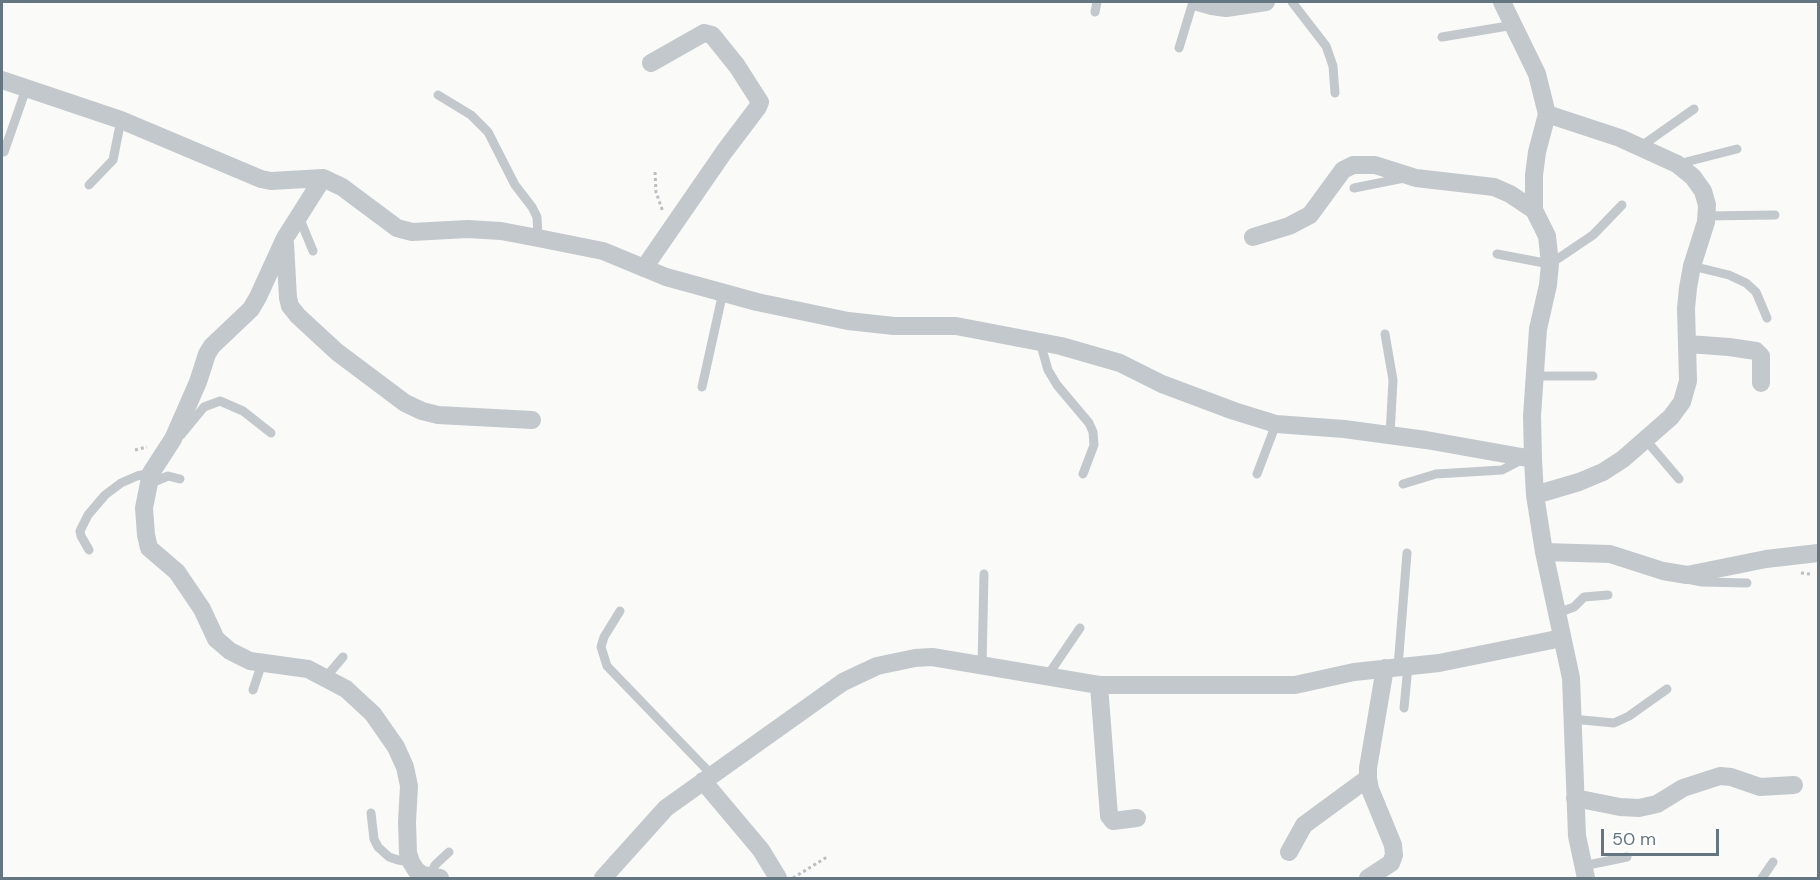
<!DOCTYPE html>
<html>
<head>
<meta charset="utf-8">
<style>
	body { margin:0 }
	#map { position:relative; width:1820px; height:880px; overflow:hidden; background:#fafaf8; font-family:"DM Sans",sans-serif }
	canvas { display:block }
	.frame { position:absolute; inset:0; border:3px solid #657683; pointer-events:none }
	.scale { position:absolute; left:1601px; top:829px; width:118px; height:27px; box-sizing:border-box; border:3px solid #657683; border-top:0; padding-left:8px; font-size:18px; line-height:21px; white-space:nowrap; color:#657683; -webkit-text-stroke:4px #fff; paint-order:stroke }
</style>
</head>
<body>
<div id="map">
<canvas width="1820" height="880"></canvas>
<div class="frame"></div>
<div class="scale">50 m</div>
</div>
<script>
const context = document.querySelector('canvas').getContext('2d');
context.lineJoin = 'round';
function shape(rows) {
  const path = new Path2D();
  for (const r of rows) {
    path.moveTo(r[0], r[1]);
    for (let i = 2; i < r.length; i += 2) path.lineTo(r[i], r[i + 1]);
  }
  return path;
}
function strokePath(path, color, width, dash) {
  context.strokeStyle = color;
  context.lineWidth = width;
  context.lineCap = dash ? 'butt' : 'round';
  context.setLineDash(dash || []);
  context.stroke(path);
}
const path = shape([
	[655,172,656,192,663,212],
	[135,450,147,447],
	[1801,573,1810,574],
	[793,878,827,857]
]);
const lane = shape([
	[1292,2,1326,46,1333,66,1335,93],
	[1095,12,1097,2],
	[1442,37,1514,25],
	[1179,48,1193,2],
	[438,95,471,115,488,132,515,185,532,207,537,217,538,238],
	[1640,147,1694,109],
	[4,152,26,89],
	[1678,164,1737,149],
	[89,185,113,160,121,120],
	[1354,188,1404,178],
	[1706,216,1775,215],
	[299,217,313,251],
	[1497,254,1550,264,1593,235,1622,205],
	[1692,266,1729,275,1746,283,1756,292,1767,318],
	[1385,334,1393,380,1390,435],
	[1040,342,1048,370,1057,385,1089,423,1093,432,1094,445,1083,474],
	[1535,376,1593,376],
	[702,387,723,292],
	[181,435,204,407,220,401,243,411,271,433],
	[1645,439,1679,479],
	[1257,474,1276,424],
	[149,484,168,476,180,479],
	[1403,484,1436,474,1502,470,1523,459],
	[89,550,81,536,80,531,88,515,105,495,121,483,137,476,151,473],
	[1687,579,1702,582,1747,583],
	[620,611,604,637,601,647,607,666,712,775],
	[1558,613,1574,607,1584,597,1608,595],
	[982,666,984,574],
	[1398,667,1407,553],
	[326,677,343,657],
	[1046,678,1080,628],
	[253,690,262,663],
	[1404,708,1408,666],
	[1572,719,1614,723,1629,716,1667,689],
	[371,813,374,839,378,847,389,857,398,860,411,862],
	[1583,866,1627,857],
	[430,876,435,865,449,852],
	[1762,878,1773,862]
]);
const street = shape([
	[1198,2,1212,6,1226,8,1266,2],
	[1502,2,1537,74,1547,114,1537,152,1534,175,1534,210,1547,236,1550,264,1548,285,1538,329,1532,416,1533,459,1535,495,1544,552,1571,678,1577,836,1586,878],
	[2,80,121,120,261,179,271,181,323,178,342,187,397,228,412,232,468,229,501,231,538,238,603,251,666,277,757,302,848,321,894,326,956,326,1061,346,1120,363,1162,384,1234,411,1276,424,1344,429,1426,440,1533,459],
	[323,178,285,238,258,297,251,309,212,346,207,354,198,382,173,439,151,473,144,508,146,535,149,548,177,572,202,609,216,639,230,651,250,661,308,669,346,689,373,714,396,747,405,767,409,786,407,822,408,853,411,862,416,870,422,875,440,878],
	[1253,237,1289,226,1310,215,1343,170,1353,165,1375,165,1416,178,1494,187,1510,194,1534,210],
	[285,243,288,298,290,306,298,316,337,352,405,403,422,411,438,415,532,420],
	[644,268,724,152,758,107,760,102,737,66,712,35,704,33,651,63],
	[1688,344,1729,347,1756,351,1761,356,1761,383],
	[1535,495,1579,482,1603,472,1623,459,1671,417,1682,402,1688,381,1686,308,1688,288,1692,266,1706,222,1707,205,1703,191,1693,177,1677,164,1620,138,1547,114],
	[1544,552,1610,554,1663,571,1687,575,1766,559,1818,553],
	[1099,685,1109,816,1113,821,1137,818],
	[703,781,761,850,778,878],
	[1575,798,1620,807,1639,808,1657,804,1683,788,1720,776,1731,777,1760,787,1794,785],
	[1289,852,1304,825,1368,778],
	[603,878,666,808,843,682,877,666,915,658,932,657,1099,685,1295,685,1354,672,1439,663,1562,638],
	[1368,878,1391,863,1394,855,1393,845,1370,789,1368,778,1368,768,1385,668]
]);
strokePath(path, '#bbbfc2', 3, [3, 3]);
strokePath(lane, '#c3c8cc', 9);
strokePath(street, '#c3c8cc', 18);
</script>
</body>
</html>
